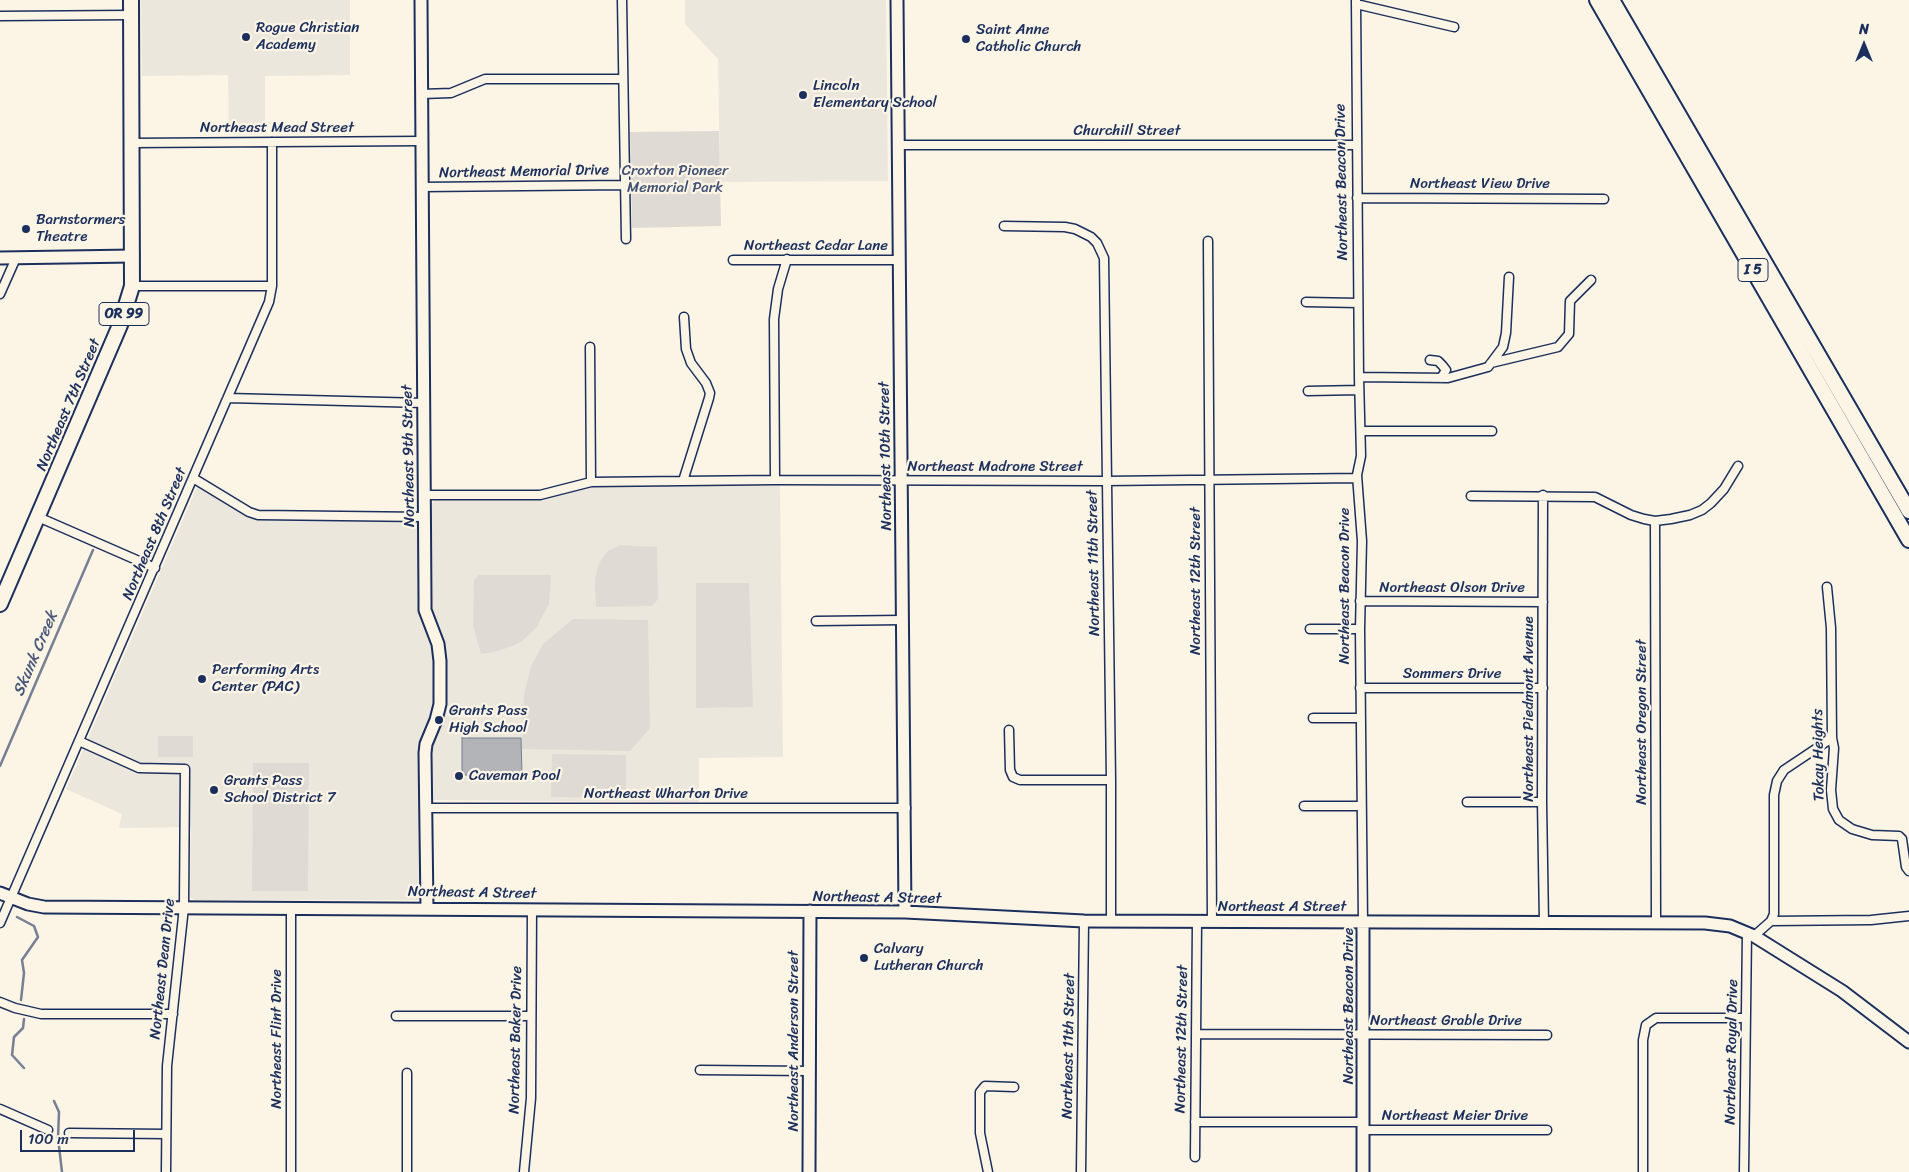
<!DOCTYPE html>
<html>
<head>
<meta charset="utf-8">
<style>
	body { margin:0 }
	#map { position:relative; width:1909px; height:1172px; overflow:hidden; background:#fcf5e5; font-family:Sriracha,sans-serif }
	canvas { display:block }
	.north { position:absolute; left:1839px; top:20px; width:50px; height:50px; -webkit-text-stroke:4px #fcf5e5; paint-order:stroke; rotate:0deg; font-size:14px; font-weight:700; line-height:20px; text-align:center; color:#1b2f5e }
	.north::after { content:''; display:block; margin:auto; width:18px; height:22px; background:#1b2f5e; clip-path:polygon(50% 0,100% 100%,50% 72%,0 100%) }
	.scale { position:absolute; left:20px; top:1130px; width:115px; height:22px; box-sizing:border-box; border:2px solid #1b2f5e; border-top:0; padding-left:6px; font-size:15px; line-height:18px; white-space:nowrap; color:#1b2f5e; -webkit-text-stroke:4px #fcf5e5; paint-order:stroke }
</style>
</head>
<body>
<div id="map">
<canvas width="1909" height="1172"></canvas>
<div class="north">N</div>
<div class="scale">100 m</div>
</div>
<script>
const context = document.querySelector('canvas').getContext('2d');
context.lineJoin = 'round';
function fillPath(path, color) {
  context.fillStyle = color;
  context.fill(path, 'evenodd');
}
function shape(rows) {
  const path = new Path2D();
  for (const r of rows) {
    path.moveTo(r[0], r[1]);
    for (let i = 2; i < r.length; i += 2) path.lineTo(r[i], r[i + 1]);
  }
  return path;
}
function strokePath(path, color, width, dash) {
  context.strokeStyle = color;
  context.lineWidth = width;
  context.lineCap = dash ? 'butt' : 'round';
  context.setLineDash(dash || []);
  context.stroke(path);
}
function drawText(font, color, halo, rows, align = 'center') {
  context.font = font + ' Sriracha,sans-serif';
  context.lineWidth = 4.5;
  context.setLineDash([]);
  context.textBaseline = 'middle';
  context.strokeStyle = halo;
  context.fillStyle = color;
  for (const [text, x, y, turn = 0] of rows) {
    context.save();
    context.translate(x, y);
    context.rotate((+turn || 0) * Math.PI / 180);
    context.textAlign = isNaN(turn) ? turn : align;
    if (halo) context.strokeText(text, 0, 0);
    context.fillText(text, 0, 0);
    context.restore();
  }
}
const built = shape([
	[141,0,350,0,350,75,265,76,265,133,229,134,228,75,142,76],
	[685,0,886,0,888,181,720,182,718,59,685,24],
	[780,485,783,757,699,758,699,802,421,800,421,898,419,900,195,900,190,897,191,827,119,828,122,814,66,789,197,487,201,486,247,514,431,519,432,504,435,500,531,500,594,486]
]);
const green = shape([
	[719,131,721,226,632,228,630,132],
	[620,545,657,547,658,599,652,606,596,607,595,578,599,563,608,551],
	[479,575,551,575,549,604,536,628,522,641,513,646,494,652,481,654,473,625,474,580],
	[696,583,749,583,753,707,696,708],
	[573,619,648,620,650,728,630,751,521,749,524,694,531,666,543,644],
	[158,736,193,736,193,757,158,757],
	[552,754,626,755,626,798,551,797],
	[253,763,309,763,308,891,252,891]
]);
const water = shape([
	[462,738,521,738,522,775,462,775,462,738]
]);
const stream = shape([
	[0,766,93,550],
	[17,917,34,926,38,937,22,960,24,973,21,1000],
	[24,1019,23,1028,14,1037,12,1055,24,1068],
	[54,1101,59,1112,58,1138,62,1172]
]);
const street = shape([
	[622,0,626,239],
	[1356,0,1359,377,1361,456,1357,475,1362,541,1360,629,1363,923],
	[1356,4,1454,27],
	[0,16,131,15],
	[422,94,451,93,485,79,623,79],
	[132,143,422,141],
	[897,145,1356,145],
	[422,187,625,185],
	[1357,198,1604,199],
	[1004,226,1065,227,1075,229,1091,237,1097,243,1104,258,1111,780,1111,921],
	[1208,241,1212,922],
	[733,260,899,260],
	[132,286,272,286],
	[0,294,16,258],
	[1306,302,1358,303],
	[590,347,591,482],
	[1430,360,1438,361,1442,365,1446,370,1441,378],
	[1491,363,1558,347,1569,334,1570,301,1591,280],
	[1359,377,1448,378,1488,367,1503,347,1506,333,1509,277],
	[1308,391,1359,390],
	[228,398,424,403],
	[1361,431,1492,431],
	[193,478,249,512,258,515,425,517],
	[775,480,774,319,778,289,787,259],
	[683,481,709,398,710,393,706,383,691,363,686,349,684,317],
	[424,495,540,495,591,482,775,480,1106,481,1357,478],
	[1543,495,1542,802,1544,923],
	[1471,496,1595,497,1631,515,1644,519,1655,521,1671,519,1690,515,1702,510,1711,503,1724,489,1738,466],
	[38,517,155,568],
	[1655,521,1656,923],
	[1827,587,1831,628,1832,738,1834,748,1831,790,1833,809,1839,820,1852,829,1872,835,1899,836,1902,839,1906,867,1909,871],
	[1360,601,1543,602],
	[816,621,903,620],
	[1310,629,1360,629],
	[1360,688,1543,688],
	[1313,718,1361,718],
	[1009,730,1010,770,1013,777,1020,780,1111,780],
	[79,741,139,768,185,769,184,907,167,1066,166,1172],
	[1467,802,1542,802],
	[1304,806,1361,806],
	[426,808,906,808],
	[291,907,291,1172],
	[1771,921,1871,920,1909,916],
	[0,923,269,302,272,286,272,142],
	[1754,936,1771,921,1774,914,1774,795,1777,781,1784,770,1832,738],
	[0,1002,15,1008,41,1014,173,1014],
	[396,1016,531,1016],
	[1196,1034,1547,1035],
	[700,1070,809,1071],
	[407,1073,407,1172],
	[0,1109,48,1130],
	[1195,1122,1364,1122],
	[1363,1130,1547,1130],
	[69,1133,166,1134],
	[1195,1157,1197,922],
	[524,1172,531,1098,532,909],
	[988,1172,980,1133,980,1092,985,1086,1014,1087],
	[1081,1172,1084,921],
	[1643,1172,1643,1040,1646,1025,1656,1018,1745,1018],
	[1744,1172,1747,932]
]);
const secondary = shape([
	[421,0,425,599,425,610,438,644,440,661,440,704,436,720,426,744,425,753,427,908],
	[897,0,905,912],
	[0,258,133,256],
	[0,893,28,904,44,907,905,912,1084,921,1705,923,1730,926,1754,936,1842,991,1909,1042],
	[809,1172,810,911],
	[1363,1172,1363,923]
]);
const highway = shape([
	[1597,0,1909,540],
	[1612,0,1909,511],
	[0,604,120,325,132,286,131,0]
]);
const markers = [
	[246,37,5,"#1b2f5e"],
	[966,39,5,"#1b2f5e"],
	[803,95,5,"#1b2f5e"],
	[26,229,5,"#1b2f5e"],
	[202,679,5,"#1b2f5e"],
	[439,720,5,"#1b2f5e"],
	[459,776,5,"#1b2f5e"],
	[214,790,5,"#1b2f5e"],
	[864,958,5,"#1b2f5e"]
];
const shields = [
	[1753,270,30],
	[124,314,50]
];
const shieldNames = [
	["I 5",1753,270],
	["OR 99",124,314]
];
const poiNames = [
	["Rogue Christian",256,28],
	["Academy",256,45],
	["Saint Anne",976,30],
	["Catholic Church",976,47],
	["Lincoln",813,86],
	["Elementary School",813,103],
	["Barnstormers",36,220],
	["Theatre",36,237],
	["Performing Arts",212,670],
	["Center (PAC)",212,687],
	["Grants Pass",449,711],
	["High School",449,728],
	["Caveman Pool",469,776],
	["Grants Pass",224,781],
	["School District 7",224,798],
	["Calvary",874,949],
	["Lutheran Church",874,966]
];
const streetNames = [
	["Northeast Mead Street",277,128],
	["Churchill Street",1127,131],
	["Northeast Memorial Drive",524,172,-1],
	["Northeast Beacon Drive",1342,182,-91],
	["Northeast View Drive",1480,184],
	["Northeast Cedar Lane",816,246],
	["Northeast 7th Street",69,405,-67],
	["Northeast 9th Street",409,456,-91],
	["Northeast 10th Street",886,456,-91],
	["Northeast Madrone Street",995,467],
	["Northeast 8th Street",155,534,-67],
	["Northeast 11th Street",1094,563,-91],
	["Northeast 12th Street",1196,581,-90],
	["Northeast Beacon Drive",1345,586,-90],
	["Northeast Olson Drive",1452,588],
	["Sommers Drive",1452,674],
	["Northeast Piedmont Avenue",1529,709,-90],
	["Northeast Oregon Street",1642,722,-90],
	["Tokay Heights",1819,755,-91],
	["Northeast Wharton Drive",666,794],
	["Northeast A Street",472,893,1],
	["Northeast A Street",877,898,1],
	["Northeast A Street",1282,907],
	["Northeast Dean Drive",163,969,-84],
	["Northeast Beacon Drive",1349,1006,-90],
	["Northeast Grable Drive",1446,1021],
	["Northeast Flint Drive",277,1039,-90],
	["Northeast 12th Street",1182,1039,-89],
	["Northeast Baker Drive",516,1040,-89],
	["Northeast Anderson Street",794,1041,-90],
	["Northeast 11th Street",1069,1046,-89],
	["Northeast Royal Drive",1732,1052,-89],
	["Northeast Meier Drive",1455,1116]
];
const parkNames = [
	["Croxton Pioneer",675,171],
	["Memorial Park",675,188]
];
const waterNames = [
	["Skunk Creek",36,654,-67]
];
fillPath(built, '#ece7dc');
fillPath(green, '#dfdbd4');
fillPath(water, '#b2b4b8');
strokePath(water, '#767f94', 1);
strokePath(stream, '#767f94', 2.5);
strokePath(street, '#1b2f5e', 11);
strokePath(secondary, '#1b2f5e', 15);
strokePath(highway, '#1b2f5e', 18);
strokePath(street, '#fcf5e5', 8);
strokePath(secondary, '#fcf5e5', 11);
strokePath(highway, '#fcf5e5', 14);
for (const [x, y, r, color] of markers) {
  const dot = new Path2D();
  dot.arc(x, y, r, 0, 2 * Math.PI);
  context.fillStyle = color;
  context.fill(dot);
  strokePath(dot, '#fcf5e5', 2);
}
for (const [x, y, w] of shields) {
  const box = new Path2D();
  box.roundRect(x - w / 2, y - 11.5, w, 23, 4);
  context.fillStyle = '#fcf5e5';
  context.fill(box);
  strokePath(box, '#1b2f5e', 1);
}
drawText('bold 14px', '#1b2f5e', null, shieldNames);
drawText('15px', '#1b2f5e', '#fcf5e5', poiNames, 'left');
drawText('15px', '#1b2f5e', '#fcf5e5', streetNames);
drawText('15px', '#425176', '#fcf5e5', parkNames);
drawText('italic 16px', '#485779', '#fcf5e5', waterNames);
</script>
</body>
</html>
